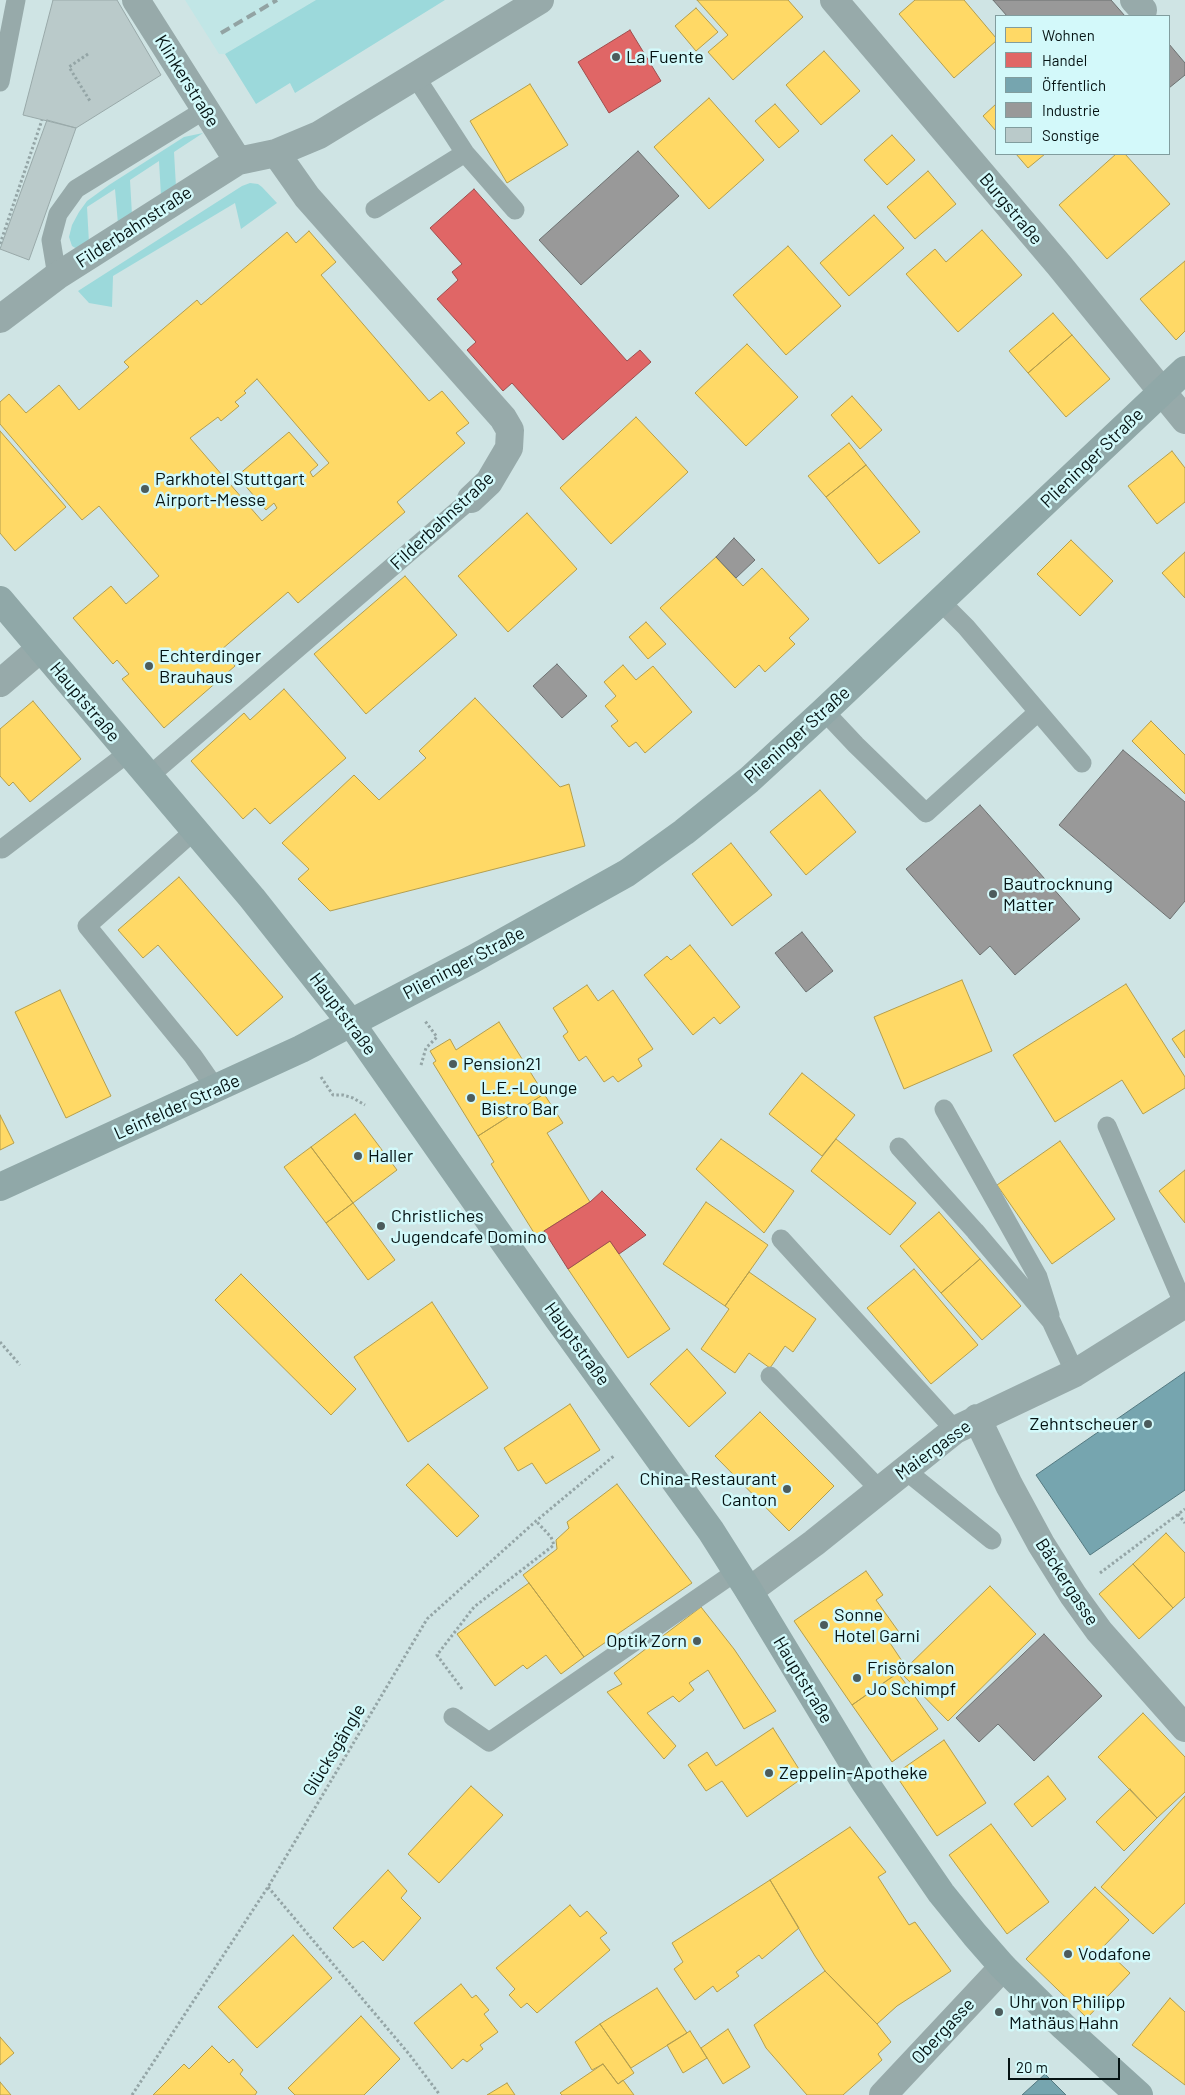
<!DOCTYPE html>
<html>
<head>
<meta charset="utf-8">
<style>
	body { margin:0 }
	#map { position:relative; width:1185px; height:2095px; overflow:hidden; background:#cfe4e4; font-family:Barlow,sans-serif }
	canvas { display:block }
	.legend { position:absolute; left:995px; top:15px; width:175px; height:140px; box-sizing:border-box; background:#d3f9fa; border:1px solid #819d9e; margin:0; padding:6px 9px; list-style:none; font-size:15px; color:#051313 }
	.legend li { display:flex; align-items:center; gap:10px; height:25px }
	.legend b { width:25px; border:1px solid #819d9e }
	.scale { position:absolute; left:1008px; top:2058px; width:112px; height:22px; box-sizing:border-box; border:2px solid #051313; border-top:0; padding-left:6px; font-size:15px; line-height:18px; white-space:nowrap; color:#051313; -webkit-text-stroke:4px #d3f9fa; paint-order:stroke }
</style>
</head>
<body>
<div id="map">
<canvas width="1185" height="2095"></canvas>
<ul class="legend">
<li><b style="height:14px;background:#ffd966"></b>Wohnen</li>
<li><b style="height:14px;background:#e06666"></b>Handel</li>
<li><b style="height:14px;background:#76a5af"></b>Öffentlich</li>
<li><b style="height:14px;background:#999"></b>Industrie</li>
<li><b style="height:14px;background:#bacaca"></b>Sonstige</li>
</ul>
<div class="scale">20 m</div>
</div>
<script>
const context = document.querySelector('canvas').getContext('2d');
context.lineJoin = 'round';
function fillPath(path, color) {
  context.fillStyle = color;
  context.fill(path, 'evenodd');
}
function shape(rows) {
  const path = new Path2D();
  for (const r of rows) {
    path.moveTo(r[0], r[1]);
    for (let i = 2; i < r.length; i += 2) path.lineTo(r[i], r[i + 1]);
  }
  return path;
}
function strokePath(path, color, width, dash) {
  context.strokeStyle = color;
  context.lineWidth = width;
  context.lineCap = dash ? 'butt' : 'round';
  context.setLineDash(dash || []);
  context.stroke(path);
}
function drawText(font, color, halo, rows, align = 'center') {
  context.font = font + ' Barlow,sans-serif';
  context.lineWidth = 5;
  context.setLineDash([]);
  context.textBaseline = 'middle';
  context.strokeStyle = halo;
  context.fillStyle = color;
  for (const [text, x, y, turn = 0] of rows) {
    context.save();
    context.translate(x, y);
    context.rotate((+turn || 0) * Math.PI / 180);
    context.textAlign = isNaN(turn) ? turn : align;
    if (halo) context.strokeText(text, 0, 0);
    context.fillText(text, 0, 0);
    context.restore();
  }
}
const built = shape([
	[185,0,316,0,225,54,219,54]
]);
const green = shape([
	[316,0,445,0,295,93,290,83,256,104,225,54],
	[203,133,174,152,176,187,161,196,159,161,130,180,132,215,118,224,115,189,87,207,89,243,77,249,72,246,69,237,72,225,79,212,87,201,109,185,184,137],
	[250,183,258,184,262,187,277,203,241,229,235,203,113,276,112,307,89,303,78,291,242,186]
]);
const homes = shape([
	[697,0,788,0,803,17,733,80,708,52,728,35,697,0],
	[915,0,964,0,996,38,996,41,954,78,899,14,915,0],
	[696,8,718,32,696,51,675,26,696,8],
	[824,51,860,91,821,125,786,85,824,51],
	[530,84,568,145,507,183,470,121,530,84],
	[709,98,764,160,709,209,654,147,709,98],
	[775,104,799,131,779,148,755,121,775,104],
	[996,104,996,131,983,116,996,104],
	[892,135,915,160,887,185,864,160,892,135],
	[1016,154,1045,154,1028,168,1016,154],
	[1116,154,1125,154,1170,204,1107,259,1059,205,1116,154],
	[928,171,956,204,915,239,887,207,928,171],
	[874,215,904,248,849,296,820,263,874,215],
	[982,230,1022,275,958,332,906,274,935,249,946,262,982,230],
	[309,231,336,262,321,275,429,401,442,391,469,423,456,433,465,443,397,502,405,512,298,603,288,592,221,650,235,666,164,728,122,679,129,674,117,660,113,664,73,618,111,586,126,604,159,576,99,506,82,520,0,424,0,402,9,394,26,413,59,385,79,410,129,367,124,362,197,300,201,305,287,232,296,243,309,231],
	[257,379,329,463,313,477,310,472,318,465,289,432,237,476,266,510,274,503,277,508,262,521,190,438,218,417,221,421,239,406,235,402,246,393,244,391,257,379],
	[788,246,841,306,786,355,733,295,788,246],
	[1185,261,1185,331,1176,340,1140,299,1185,261],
	[1053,313,1072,335,1028,373,1009,351,1053,313],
	[1072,335,1110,379,1066,417,1028,373,1072,335],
	[747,344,798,397,746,446,695,393,747,344],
	[852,396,882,430,860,449,831,415,852,396],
	[636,417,688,472,611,544,560,488,636,417],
	[0,431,66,507,15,551,0,533,0,431],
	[849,443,866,465,826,497,808,476,849,443],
	[1172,451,1185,468,1185,502,1157,524,1128,486,1172,451],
	[866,465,920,532,879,564,826,497,866,465],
	[527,513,577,569,508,632,458,576,527,513],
	[1071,540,1113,581,1080,616,1037,574,1071,540],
	[1185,552,1185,598,1162,573,1185,552],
	[716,557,743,586,762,568,809,619,789,638,795,644,765,672,759,665,735,688,660,608,716,557],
	[405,576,457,635,366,714,314,654,405,576],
	[646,622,666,644,648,659,629,637,646,622],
	[623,665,636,680,653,666,692,712,645,753,636,742,629,747,611,726,618,721,605,706,616,696,604,682,623,665],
	[284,689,346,758,270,824,255,808,243,819,191,761,244,713,250,720,284,689],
	[475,698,560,787,569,784,585,846,330,911,298,879,309,869,282,843,354,775,379,800,426,758,419,751,475,698],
	[33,701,81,759,30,802,13,782,9,786,0,776,0,729,33,701],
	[1151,721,1185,755,1185,794,1132,741,1151,721],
	[820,790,856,832,806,875,770,832,820,790],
	[731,843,772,895,732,926,692,874,731,843],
	[179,877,283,997,237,1036,158,945,143,958,118,930,179,877],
	[690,945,740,1007,720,1024,714,1017,693,1035,644,975,667,956,671,960,690,945],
	[962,980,992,1051,904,1089,874,1017,962,980],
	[1126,984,1185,1077,1185,1088,1143,1114,1122,1080,1055,1122,1013,1055,1126,984],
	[587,985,598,1001,613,990,653,1049,638,1059,642,1066,618,1082,613,1076,604,1082,586,1056,579,1061,563,1036,568,1032,553,1008,587,985],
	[60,990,111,1096,66,1118,15,1012,60,990],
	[499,1022,544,1094,478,1136,433,1063,436,1061,430,1051,450,1039,456,1050,499,1022],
	[1185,1030,1185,1058,1172,1039,1185,1030],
	[802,1073,855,1115,822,1156,769,1114,802,1073],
	[544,1094,563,1123,547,1133,590,1202,536,1236,491,1164,494,1162,478,1136,544,1094],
	[355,1114,397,1170,353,1203,311,1147,355,1114],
	[0,1115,14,1143,0,1150,0,1115],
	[721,1139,794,1191,764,1233,696,1169,721,1139],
	[836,1139,916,1203,890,1235,811,1171,836,1139],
	[1060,1141,1115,1219,1052,1264,997,1185,1060,1141],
	[311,1147,353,1203,326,1223,284,1167,311,1147],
	[1185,1170,1185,1223,1159,1191,1185,1170],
	[706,1202,768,1245,725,1306,663,1264,706,1202],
	[353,1203,395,1260,368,1280,326,1223,353,1203],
	[939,1212,980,1259,941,1293,900,1246,939,1212],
	[610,1241,670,1329,628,1358,568,1269,610,1241],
	[980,1259,1021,1306,982,1340,941,1293,980,1259],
	[914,1269,978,1345,931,1384,867,1308,914,1269],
	[749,1272,816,1319,793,1352,785,1346,770,1368,749,1353,735,1373,701,1349,729,1309,725,1306,749,1272],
	[241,1274,356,1389,331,1415,215,1300,241,1274],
	[432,1302,488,1388,408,1442,354,1357,432,1302],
	[687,1349,726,1393,689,1427,650,1384,687,1349],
	[570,1404,600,1450,546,1484,532,1463,518,1471,504,1448,570,1404],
	[760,1412,834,1486,789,1531,715,1456,760,1412],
	[428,1464,479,1516,457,1537,406,1485,428,1464],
	[617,1484,692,1583,584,1657,523,1575,557,1549,556,1540,569,1528,567,1522,617,1484],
	[1166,1533,1185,1553,1185,1597,1173,1608,1133,1564,1166,1533],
	[1133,1564,1173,1608,1139,1639,1099,1594,1133,1564],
	[866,1571,883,1595,876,1600,901,1635,890,1643,906,1667,852,1705,794,1621,866,1571],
	[529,1583,584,1657,561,1674,546,1655,527,1669,523,1665,495,1686,457,1634,529,1583],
	[990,1586,1036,1634,948,1721,901,1673,990,1586],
	[701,1607,734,1649,776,1711,744,1729,708,1670,689,1683,694,1690,679,1702,673,1696,647,1713,676,1746,664,1759,607,1692,622,1684,614,1673,701,1607],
	[898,1673,938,1729,892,1762,852,1705,898,1673],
	[1143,1713,1185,1757,1185,1792,1157,1818,1098,1757,1143,1713],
	[773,1728,804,1777,747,1817,722,1781,706,1791,688,1765,707,1752,716,1766,773,1728],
	[944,1740,986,1803,937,1836,895,1774,944,1740],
	[1048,1776,1066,1799,1032,1827,1014,1804,1048,1776],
	[471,1786,503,1815,439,1883,408,1854,471,1786],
	[1130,1789,1157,1818,1124,1851,1096,1822,1130,1789],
	[1185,1796,1185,1903,1153,1934,1101,1887,1185,1796],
	[991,1824,1049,1902,1007,1934,949,1855,991,1824],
	[850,1827,886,1872,878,1877,909,1925,915,1922,951,1971,897,2006,877,2024,825,1971,815,1956,770,1880,850,1827],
	[388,1870,407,1891,401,1898,421,1918,383,1961,363,1941,353,1948,333,1928,388,1870],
	[770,1880,799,1928,762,1959,759,1955,736,1972,739,1976,717,1992,713,1986,695,2000,674,1969,683,1962,672,1943,770,1880],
	[1095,1887,1129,1920,1103,1947,1130,1973,1087,2018,1026,1959,1095,1887],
	[570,1905,580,1917,587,1911,607,1933,600,1938,610,1950,537,2013,527,2003,521,2008,509,1995,515,1989,496,1968,570,1905],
	[293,1935,332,1978,257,2048,218,2007,293,1935],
	[825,1971,877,2024,891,2042,878,2054,882,2060,843,2095,807,2095,766,2048,754,2025,825,1971],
	[461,1984,472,1998,476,1995,489,2010,484,2014,498,2032,480,2045,483,2049,467,2062,463,2059,452,2069,414,2023,461,1984],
	[657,1988,687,2033,631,2068,600,2024,657,1988],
	[1170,1998,1185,2012,1185,2085,1132,2045,1170,1998],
	[361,2016,400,2059,364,2095,295,2095,288,2088,361,2016],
	[600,2024,634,2073,618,2084,603,2064,592,2070,575,2042,600,2024],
	[728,2029,750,2067,723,2084,701,2048,728,2029],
	[690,2031,707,2058,683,2073,667,2045,690,2031],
	[0,2037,14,2053,0,2065,0,2037],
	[212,2046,229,2063,233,2059,243,2070,240,2074,257,2092,255,2095,153,2095,184,2064,189,2069,212,2046],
	[603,2064,618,2084,623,2080,634,2095,562,2095,560,2093,603,2064],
	[0,2082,11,2095,0,2095,0,2082],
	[507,2083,515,2095,487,2095,507,2083]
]);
const shops = shape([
	[630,30,661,81,609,113,578,62,630,30],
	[474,189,627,361,640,350,651,362,563,440,512,383,503,391,467,350,476,342,437,299,458,280,452,272,462,264,430,228,474,189],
	[602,1191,646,1235,619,1254,610,1241,568,1269,544,1231,590,1202,602,1191]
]);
const public = shape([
	[90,44,99,57,86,65,77,53,90,44],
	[1185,1372,1185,1490,1090,1555,1036,1475,1185,1372],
	[1045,2074,1066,2095,1022,2095,1045,2074]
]);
const industry = shape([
	[993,0,1111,0,1125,16,1007,16,993,0],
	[1169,44,1185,63,1185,75,1169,88,1169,44],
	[638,151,679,196,581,285,539,240,638,151],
	[734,538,755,560,736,578,716,557,734,538],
	[557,664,587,696,562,718,533,686,557,664],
	[1123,750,1185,802,1185,901,1170,919,1059,825,1123,750],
	[980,805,1080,919,1015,975,990,946,980,955,906,869,980,805],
	[802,932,833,971,806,992,775,953,802,932],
	[1044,1634,1102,1696,1034,1761,998,1724,979,1742,956,1718,1044,1634]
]);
const building = shape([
	[53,0,117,0,161,75,76,128,23,115,53,0],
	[47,120,76,128,29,260,0,249,47,120]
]);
const path = shape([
	[88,54,69,67,90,101],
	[0,244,42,120],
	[421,1065,426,1048,437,1037,425,1021],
	[321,1077,333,1095,343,1095,353,1098,365,1105],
	[0,1342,20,1365],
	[1178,1514,1185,1523],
	[1100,1573,1185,1509],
	[462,1689,437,1655,474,1607,554,1545,551,1537,536,1521],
	[268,1887,409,2054,440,2095],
	[132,2095,268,1887,427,1619,536,1521,615,1455]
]);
const service = shape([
	[415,76,465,153,515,210],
	[0,82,16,0],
	[375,209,465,153],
	[57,276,51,240,58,214,76,189,206,109],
	[940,601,966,627,1082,763],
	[824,711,856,745,926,813,1038,712],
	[148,777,471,499],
	[194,831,87,926,193,1056,216,1089],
	[2,849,128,753],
	[944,1109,1038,1277,1050,1315],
	[1107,1126,1184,1305],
	[899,1147,975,1231,1051,1321,1075,1373],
	[781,1239,955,1430],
	[770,1376,879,1489],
	[905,1470,992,1540],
	[453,1717,489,1742,737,1571]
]);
const minor = shape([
	[136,0,238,161],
	[834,0,1059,265,1185,420],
	[1134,0,1143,10],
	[276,153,307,197,503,418,510,430,509,448,489,482,471,499],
	[0,319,57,276,238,161,276,153,319,135,540,0],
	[0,683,40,649],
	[977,1418,1009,1485,1041,1544,1073,1595,1099,1631,1185,1728],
	[749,1591,814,1543,955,1430,1075,1373,1185,1304],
	[883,2095,1003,1967]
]);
const secondary = shape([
	[0,600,252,898,351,1023,558,1319,711,1531,749,1591,864,1781,941,1893,975,1935,1003,1967,1064,2027,1139,2095],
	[0,1187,301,1049,473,959,627,873,684,832,749,780,824,711,1185,370]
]);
const rail = shape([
	[221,33,277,0]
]);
const markers = [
	[616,57,5,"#4c5c5c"],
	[145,489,5,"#4c5c5c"],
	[149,666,5,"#4c5c5c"],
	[993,894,5,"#4c5c5c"],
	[453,1064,5,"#4c5c5c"],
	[471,1098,5,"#4c5c5c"],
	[358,1156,5,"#4c5c5c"],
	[381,1226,5,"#4c5c5c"],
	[1148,1424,5,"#4c5c5c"],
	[787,1489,5,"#4c5c5c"],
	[824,1625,5,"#4c5c5c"],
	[697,1641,5,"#4c5c5c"],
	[857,1678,5,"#4c5c5c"],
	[769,1773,5,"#4c5c5c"],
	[1068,1954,5,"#4c5c5c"],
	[999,2012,5,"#4c5c5c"]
];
const poiNames = [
	["La Fuente",626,57],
	["Parkhotel Stuttgart",155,479],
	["Airport-Messe",155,500],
	["Echterdinger",159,656],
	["Brauhaus",159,677],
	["Bautrocknung",1003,884],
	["Matter",1003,905],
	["Pension21",463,1064],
	["L.E.-Lounge",481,1088],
	["Bistro Bar",481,1109],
	["Haller",368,1156],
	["Christliches",391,1216],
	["Jugendcafe Domino",391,1237],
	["Zehntscheuer",1138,1424,"right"],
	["China-Restaurant",777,1479,"right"],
	["Canton",777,1500,"right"],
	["Sonne",834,1615],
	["Hotel Garni",834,1636],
	["Optik Zorn",687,1641,"right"],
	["Frisörsalon",867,1668],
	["Jo Schimpf",867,1689],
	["Zeppelin-Apotheke",779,1773],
	["Vodafone",1078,1954],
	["Uhr von Philipp",1009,2002],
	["Mathäus Hahn",1009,2023]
];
const streetNames = [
	["Klinkerstraße",187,81,58],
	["Burgstraße",1011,209,50],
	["Filderbahnstraße",134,227,-33],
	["Plieninger Straße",1092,458,-44],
	["Filderbahnstraße",442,521,-43],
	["Hauptstraße",85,702,50],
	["Plieninger Straße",797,735,-42],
	["Plieninger Straße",464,963,-28],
	["Hauptstraße",343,1014,53],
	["Leinfelder Straße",177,1107,-24],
	["Hauptstraße",577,1344,54],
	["Maiergasse",933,1450,-36],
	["Bäckergasse",1067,1582,57],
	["Hauptstraße",803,1680,59],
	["Glücksgängle",334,1750,-59],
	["Obergasse",943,2031,-47]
];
fillPath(built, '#c1e6e6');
fillPath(green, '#9cd9db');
fillPath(homes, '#ffd966');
strokePath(homes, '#b49e4d', 1);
fillPath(shops, '#e06666');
strokePath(shops, '#9e4d4d', 1);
fillPath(public, '#76a5af');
strokePath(public, '#547980', 1);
fillPath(industry, '#999');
strokePath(industry, '#6d7171', 1);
fillPath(building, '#bacaca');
strokePath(building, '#99a9a9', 1);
strokePath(path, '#94a5a6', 3, [2.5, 2.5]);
strokePath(service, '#97aaaa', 19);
strokePath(minor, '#97aaaa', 28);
strokePath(secondary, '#90a8a8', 28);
strokePath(rail, '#92a3a3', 4, [10, 5]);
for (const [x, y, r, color] of markers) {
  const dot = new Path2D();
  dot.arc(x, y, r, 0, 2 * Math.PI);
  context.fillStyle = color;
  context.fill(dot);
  strokePath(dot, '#d3f9fa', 2);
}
drawText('18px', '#051313', '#d3f9fa', poiNames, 'left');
drawText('18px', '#051313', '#d3f9fa', streetNames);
</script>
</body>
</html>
